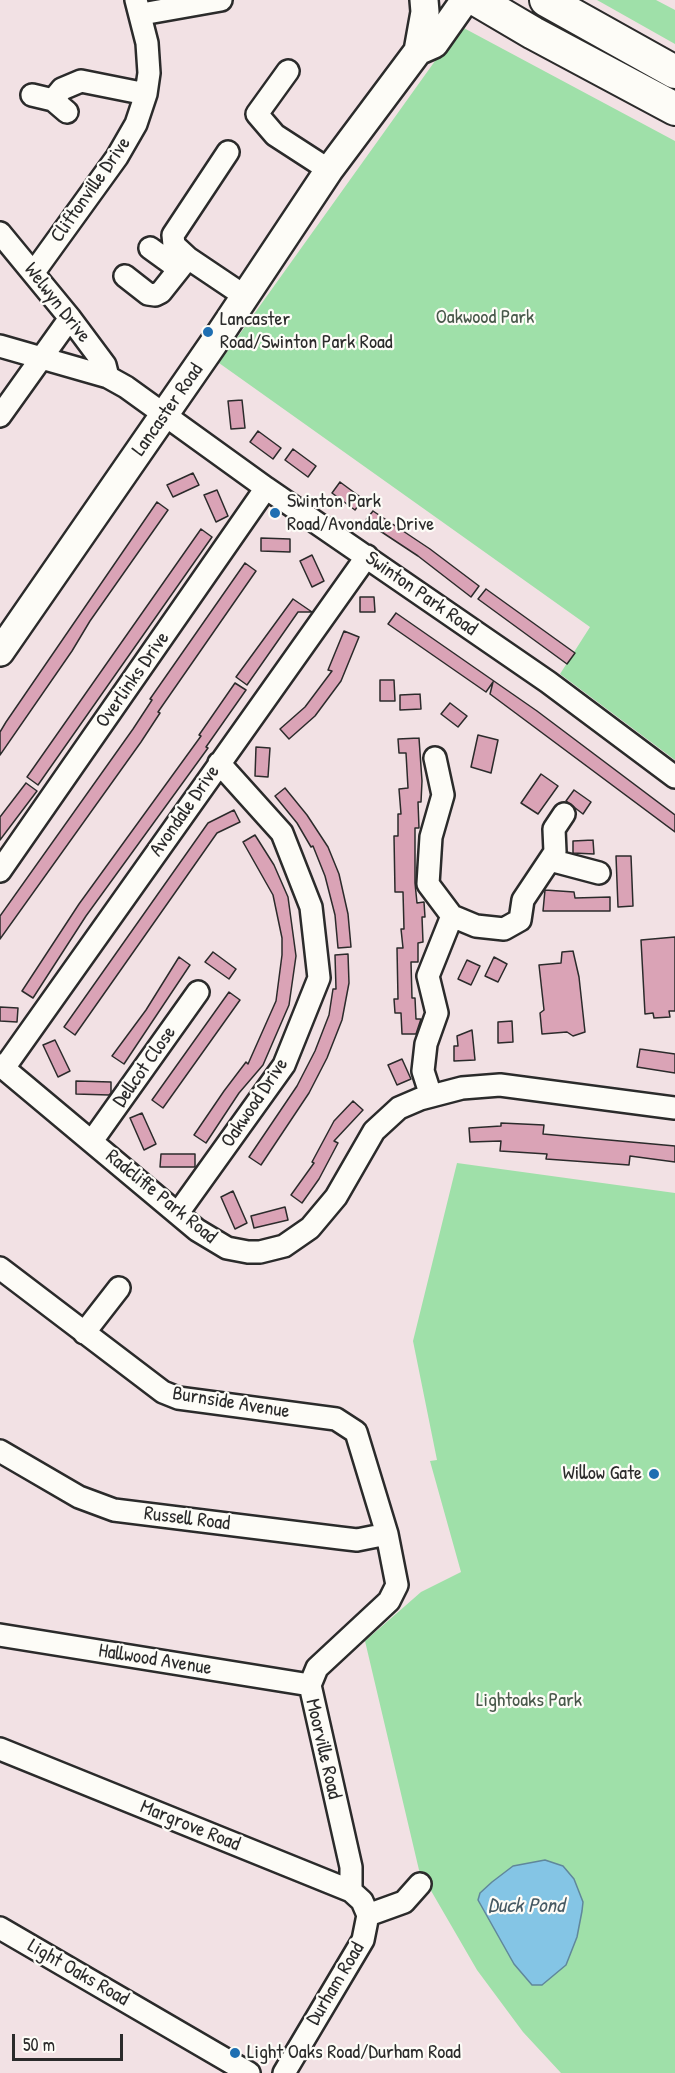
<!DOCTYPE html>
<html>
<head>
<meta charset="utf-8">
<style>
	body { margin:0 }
	#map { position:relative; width:675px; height:2073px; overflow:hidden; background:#f2e1e4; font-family:"Patrick Hand",sans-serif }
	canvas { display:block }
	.scale { position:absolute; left:12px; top:2034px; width:111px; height:27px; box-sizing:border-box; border:3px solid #2b2b2b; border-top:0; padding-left:8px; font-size:18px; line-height:21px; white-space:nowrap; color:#2b2b2b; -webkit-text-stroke:4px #fdfcf7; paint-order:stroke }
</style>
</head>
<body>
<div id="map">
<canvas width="675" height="2073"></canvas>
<div class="scale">50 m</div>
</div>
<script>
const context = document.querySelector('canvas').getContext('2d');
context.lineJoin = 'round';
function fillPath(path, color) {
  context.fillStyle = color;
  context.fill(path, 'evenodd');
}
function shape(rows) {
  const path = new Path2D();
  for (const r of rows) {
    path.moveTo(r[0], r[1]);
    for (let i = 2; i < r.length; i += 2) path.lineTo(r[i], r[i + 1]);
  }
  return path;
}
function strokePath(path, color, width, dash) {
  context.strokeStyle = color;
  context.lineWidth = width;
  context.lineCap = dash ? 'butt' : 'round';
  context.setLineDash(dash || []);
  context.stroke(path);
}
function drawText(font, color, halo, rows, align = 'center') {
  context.font = font + ' "Patrick Hand",sans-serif';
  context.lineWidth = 4.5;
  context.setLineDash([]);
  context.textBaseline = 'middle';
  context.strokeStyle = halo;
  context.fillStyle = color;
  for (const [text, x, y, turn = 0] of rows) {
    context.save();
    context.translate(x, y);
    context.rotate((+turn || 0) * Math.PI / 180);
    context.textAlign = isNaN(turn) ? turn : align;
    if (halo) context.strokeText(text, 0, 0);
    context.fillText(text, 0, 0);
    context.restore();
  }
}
const green = shape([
	[597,0,656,0,675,10,675,44],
	[460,26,675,141,675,760,560,674,590,627,219,363],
	[457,1163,675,1193,675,2073,561,2073,523,2032,477,1970,419,1870,365,1641,421,1592,461,1572,430,1461,437,1460,413,1341]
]);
const water = shape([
	[545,1860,563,1866,574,1879,583,1902,582,1911,577,1937,566,1965,542,1985,532,1985,514,1964,478,1900,480,1893,492,1882,513,1866,545,1860]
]);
const building = shape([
	[242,400,245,428,231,429,228,401,242,400],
	[258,431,281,448,273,459,250,442,258,431],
	[293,449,316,466,308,477,285,460,293,449],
	[193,473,199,485,173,497,167,485,193,473],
	[340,482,363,499,355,510,332,493,340,482],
	[217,490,228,516,216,522,204,495,217,490],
	[157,502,168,510,90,621,72,651,0,755,0,732,6,722,157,502],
	[373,511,430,549,479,586,471,597,418,556,365,521,373,511],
	[201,529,212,537,38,785,27,777,201,529],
	[261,538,290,539,290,552,261,551,261,538],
	[312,555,324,581,312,587,300,561,312,555],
	[245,563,256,571,158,712,160,713,141,742,0,939,0,916,133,729,152,700,150,699,245,563],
	[486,589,575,653,567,664,478,599,486,589],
	[360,597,374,597,375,612,360,612,360,597],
	[293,599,312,612,298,612,247,685,236,677,293,599],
	[396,613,537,711,675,815,675,832,490,694,493,682,486,692,388,624,396,613],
	[344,631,359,637,341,681,315,716,289,739,280,729,305,707,332,671,328,670,344,631],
	[380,680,394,680,395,701,380,701,380,680],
	[235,683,246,690,206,747,208,748,86,916,33,998,22,991,79,904,201,736,199,735,235,683],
	[420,694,421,709,400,710,400,695,420,694],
	[450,703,467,716,458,727,441,714,450,703],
	[478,735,498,740,491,773,471,767,478,735],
	[419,738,422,781,421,802,418,802,419,828,415,828,415,883,417,903,424,902,425,917,422,917,423,942,418,943,418,962,411,962,412,998,415,998,416,1019,421,1019,416,1034,402,1034,401,1013,395,1013,394,999,398,999,397,948,403,948,401,929,404,929,403,892,395,892,394,836,398,836,398,814,401,814,399,789,408,788,406,753,399,753,398,739,419,738],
	[256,747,270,748,268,777,255,776,256,747],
	[541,774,558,786,538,814,521,803,541,774],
	[26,783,37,791,0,840,0,817,26,783],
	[285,788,307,815,328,847,339,874,348,914,351,947,338,948,335,915,325,876,313,846,311,847,297,823,275,796,285,788],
	[574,790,591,802,583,814,566,801,574,790],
	[234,810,240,822,217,833,75,1035,64,1027,208,823,234,810],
	[255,835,274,865,288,897,296,956,289,1005,263,1065,239,1093,206,1143,194,1135,224,1091,246,1062,248,1064,276,1001,282,955,282,938,273,895,243,842,255,835],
	[593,840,594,854,573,853,573,841,593,840],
	[616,856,631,856,633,906,618,907,616,856],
	[545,890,574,892,575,898,610,897,610,911,543,911,545,890],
	[675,937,675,1011,669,1011,670,1017,654,1018,653,1013,645,1014,641,940,675,937],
	[573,951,579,977,585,1032,573,1036,567,1032,542,1034,540,1013,544,1010,539,965,561,963,562,952,573,951],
	[213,952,236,969,229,979,205,962,213,952],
	[348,954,349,983,342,1020,327,1058,309,1093,261,1165,249,1157,297,1086,315,1051,329,1015,333,989,336,989,335,955,348,954],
	[179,957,190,965,124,1064,112,1056,146,1010,179,957],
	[494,957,507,964,498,982,485,976,494,957],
	[467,960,480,966,471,985,458,979,467,960],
	[229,992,240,1000,163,1108,152,1100,229,992],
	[0,1007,18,1008,17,1022,0,1021,0,1007],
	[512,1021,513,1042,498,1043,498,1022,512,1021],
	[472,1030,475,1060,454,1061,454,1046,458,1046,457,1036,472,1030],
	[55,1040,70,1071,58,1077,43,1045,55,1040],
	[640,1049,675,1054,675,1073,637,1067,640,1049],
	[402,1059,411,1079,397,1085,388,1065,402,1059],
	[76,1081,111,1082,111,1093,109,1095,76,1094,76,1081],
	[353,1101,363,1110,334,1141,338,1143,319,1179,302,1203,291,1195,314,1163,312,1162,334,1121,353,1101],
	[142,1113,156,1144,144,1150,130,1118,142,1113],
	[501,1123,544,1125,543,1134,675,1146,675,1162,630,1156,629,1165,546,1159,547,1154,500,1151,501,1141,470,1142,469,1128,501,1126,501,1123],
	[161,1154,195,1154,195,1167,160,1167,161,1154],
	[233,1191,247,1223,235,1229,221,1197,233,1191],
	[285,1207,288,1220,254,1228,251,1216,285,1207]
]);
const minor = shape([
	[142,14,221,0],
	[288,71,257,114,275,135,329,170],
	[32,95,53,100,67,112],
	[53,100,62,89,81,81,146,94],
	[0,233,70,318,105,365,108,377],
	[150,248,179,269],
	[188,258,174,245,173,235,228,152],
	[34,272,117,157,136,124,146,94,149,73,147,43,136,0],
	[125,276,148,294,155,295,161,292,188,258,246,297],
	[0,346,108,377,126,387,266,488,548,682,675,777],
	[0,416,70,318],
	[550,860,599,873],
	[0,871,266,488],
	[452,916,476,926,504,929,520,920,523,900,555,852,554,829,564,814],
	[0,1065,197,1230,227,1248,248,1252,260,1252,284,1246,310,1228,336,1197,374,1131,399,1108,420,1099,462,1088,500,1085,675,1108],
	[4,1068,367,556],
	[431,1096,423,1071,426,1044,437,1013,428,976,452,916,428,884,431,837,443,795,435,758],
	[92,1141,198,992],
	[178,1213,284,1065,319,978,311,907,282,833,219,763],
	[0,1268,163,1392,178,1398,336,1419,356,1432,387,1534,397,1585,389,1601,317,1668,310,1685,351,1867,351,1891],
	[84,1333,119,1288],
	[0,1451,79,1497,114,1510,340,1538,357,1540,387,1534],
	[0,1635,310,1685],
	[0,1749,351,1891,362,1901,368,1915],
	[0,1928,249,2073],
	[284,2073,363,1940,368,1915,404,1902,420,1884]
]);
const major = shape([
	[418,51,434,44,465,0],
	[0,652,220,334,329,170,418,51,425,12,424,0]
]);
const highway = shape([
	[477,0,533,33,675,109],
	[546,0,675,72]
]);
const markers = [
	[208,332,6,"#1f6fb2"],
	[275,513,6,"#1f6fb2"],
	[654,1474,6,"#1f6fb2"],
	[235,2053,6,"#1f6fb2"]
];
const streetNames = [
	["Cliftonville Drive",91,190,-55],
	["Welwyn Drive",57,303,52],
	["Lancaster Road",168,410,-55],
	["Swinton Park Road",421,594,35],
	["Overlinks Drive",133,680,-55],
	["Avondale Drive",185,811,-55],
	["Dellcot Close",145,1067,-55],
	["Oakwood Drive",255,1103,-56],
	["Radcliffe Park Road",161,1197,39],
	["Burnside Avenue",231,1403,9],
	["Russell Road",187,1519,7],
	["Hallwood Avenue",155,1660,9],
	["Moorville Road",323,1749,77],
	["Margrove Road",190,1826,22],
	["Light Oaks Road",78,1973,30],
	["Durham Road",336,1984,-59]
];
const parkNames = [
	["Oakwood Park",485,318],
	["Lightoaks Park",529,1701]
];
const poiNames = [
	["Lancaster",220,320],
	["Road/Swinton Park Road",220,343],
	["Swinton Park",287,502],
	["Road/Avondale Drive",287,525],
	["Willow Gate",642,1474,"right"],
	["Light Oaks Road/Durham Road",247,2053]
];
const waterNames = [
	["Duck Pond",526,1906]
];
fillPath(green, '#9fe0a9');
fillPath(water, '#84c5e5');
strokePath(water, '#60879b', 1.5);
fillPath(building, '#daa3b6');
strokePath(building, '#2b2b2b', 1.5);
strokePath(minor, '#2b2b2b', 26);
strokePath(major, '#2b2b2b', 32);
strokePath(highway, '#2b2b2b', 36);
strokePath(minor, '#fdfcf7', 21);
strokePath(major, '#fdfcf7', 27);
strokePath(highway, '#fdfcf7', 32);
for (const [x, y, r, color] of markers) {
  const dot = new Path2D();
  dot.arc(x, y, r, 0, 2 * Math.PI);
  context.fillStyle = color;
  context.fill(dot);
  strokePath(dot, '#fdfcf7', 2);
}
drawText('20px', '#2b2b2b', '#fdfcf7', streetNames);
drawText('20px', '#48584a', '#fdfcf7', parkNames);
drawText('20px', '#2b2b2b', '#fdfcf7', poiNames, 'left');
drawText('italic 21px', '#465963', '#fdfcf7', waterNames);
</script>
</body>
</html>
